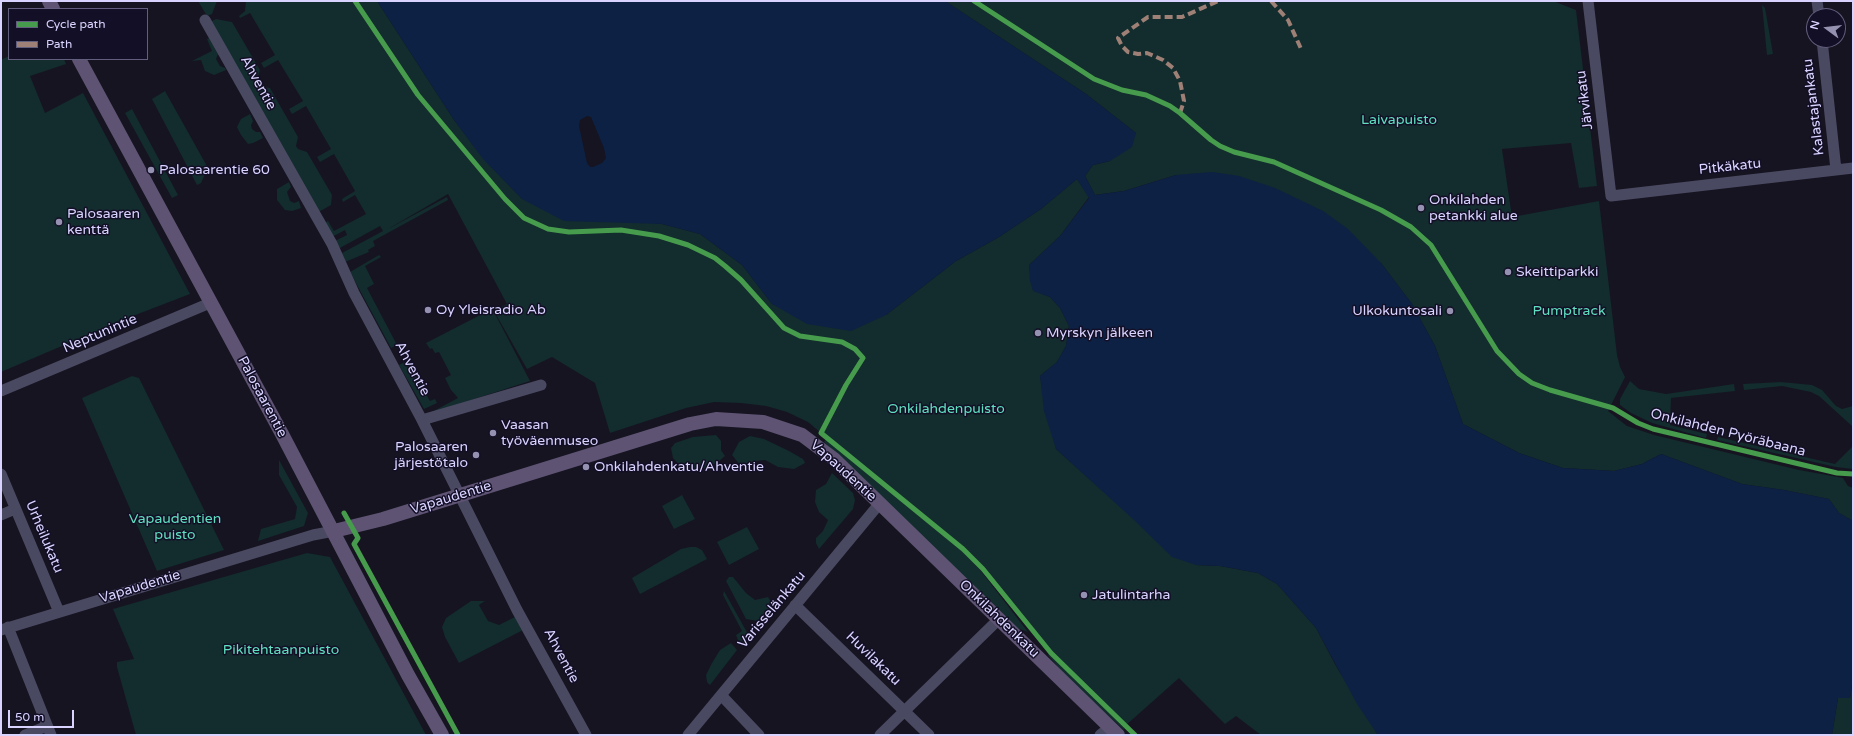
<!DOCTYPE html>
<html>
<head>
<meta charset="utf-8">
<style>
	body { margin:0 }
	#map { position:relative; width:1854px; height:736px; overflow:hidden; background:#161421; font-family:"Varela Round",sans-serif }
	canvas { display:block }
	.frame { position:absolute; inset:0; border:2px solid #d9d4ff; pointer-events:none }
	.legend { position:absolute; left:8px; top:8px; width:140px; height:52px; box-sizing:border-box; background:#130f26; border:1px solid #625e7d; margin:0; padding:5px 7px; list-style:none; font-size:12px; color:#d9d4ff }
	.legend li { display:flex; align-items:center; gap:8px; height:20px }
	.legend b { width:20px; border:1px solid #625e7d }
	.north { position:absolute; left:1806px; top:8px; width:40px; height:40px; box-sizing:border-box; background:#130f26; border:1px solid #625e7d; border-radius:50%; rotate:285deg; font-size:11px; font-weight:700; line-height:16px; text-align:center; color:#d9d4ff }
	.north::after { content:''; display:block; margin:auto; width:14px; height:18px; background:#9591b1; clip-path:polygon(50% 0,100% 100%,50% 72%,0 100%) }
	.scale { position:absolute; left:8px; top:710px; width:66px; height:18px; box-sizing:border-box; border:2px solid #d9d4ff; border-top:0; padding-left:5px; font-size:12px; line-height:14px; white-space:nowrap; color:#d9d4ff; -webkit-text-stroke:3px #130f26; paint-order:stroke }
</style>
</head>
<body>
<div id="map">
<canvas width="1854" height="736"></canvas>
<div class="frame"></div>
<ul class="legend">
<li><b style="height:5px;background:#469c4c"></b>Cycle path</li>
<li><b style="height:5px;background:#9e8076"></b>Path</li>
</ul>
<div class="north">N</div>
<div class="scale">50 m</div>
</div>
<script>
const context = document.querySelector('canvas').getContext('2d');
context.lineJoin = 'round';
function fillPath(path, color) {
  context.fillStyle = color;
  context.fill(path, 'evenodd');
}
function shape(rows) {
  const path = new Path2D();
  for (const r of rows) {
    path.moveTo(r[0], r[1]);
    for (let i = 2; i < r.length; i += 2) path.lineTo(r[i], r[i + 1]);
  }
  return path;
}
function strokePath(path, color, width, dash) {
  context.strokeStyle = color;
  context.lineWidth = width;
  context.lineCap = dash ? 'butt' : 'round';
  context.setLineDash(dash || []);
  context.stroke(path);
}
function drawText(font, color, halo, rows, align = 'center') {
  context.font = font + ' "Varela Round",sans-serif';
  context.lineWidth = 3;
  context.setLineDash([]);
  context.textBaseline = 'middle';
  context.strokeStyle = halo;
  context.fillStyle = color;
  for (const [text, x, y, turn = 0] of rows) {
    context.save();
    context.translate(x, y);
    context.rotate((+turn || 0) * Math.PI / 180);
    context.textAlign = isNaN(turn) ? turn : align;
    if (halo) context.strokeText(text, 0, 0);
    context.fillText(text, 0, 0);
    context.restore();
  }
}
const green = shape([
	[198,1,217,1,212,14,207,16],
	[246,1,377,1,454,120,484,159,522,199,642,222,662,224,700,234,742,265,772,304,886,315,956,261,999,237,1041,209,1077,179,1089,197,1060,236,1029,265,1033,290,1050,297,1060,308,1069,326,1066,346,1057,362,1040,376,1056,449,1134,519,1196,565,1220,566,1258,573,1277,584,1316,628,1336,666,1378,735,1261,735,1236,716,1225,724,1179,678,1125,726,1051,653,983,569,963,549,821,433,808,422,787,412,766,406,741,403,714,402,686,408,610,433,595,383,552,357,527,369,494,311,507,304,448,194,388,229,447,197,448,200,373,241,375,246,368,250,369,252,345,262,342,253,383,231,380,226,340,248,336,247,333,242,347,235,345,230,330,238,322,224,328,221,334,231,366,214,355,195,343,202,342,199,355,191,334,154,320,162,317,157,331,149,306,106,292,114,289,109,303,101,278,60,264,68,261,63,275,55,250,13,240,18,239,16,245,11],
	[945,1,1553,1,1576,10,1597,186,1579,188,1571,143,1502,149,1512,217,1599,201,1617,355,1620,367,1625,377,1608,411,1627,426,1654,435,1799,470,1843,478,1848,486,1853,488,1853,521,1839,513,1829,499,1784,490,1742,484,1661,454,1642,464,1614,471,1563,468,1519,453,1463,424,1435,346,1412,304,1381,263,1176,175,1124,191,1095,195,1085,176,1093,165,1110,161,1136,133,1086,94],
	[1762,5,1765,8,1773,54,1767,55],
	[216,19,232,22,260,70,256,82,259,86,270,88,298,137,296,146,298,149,307,152,332,195,331,205,317,213,210,22],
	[209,38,218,54,216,59,220,66,225,68,226,70,214,75,205,71,201,60,192,61,212,51,207,39],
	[9,56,9,59,64,59,66,64,30,76,45,113,83,93,190,294,125,319,1,372,1,60],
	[165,91,208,168,201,183,197,185,152,99],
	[132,109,178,195,172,198,125,113],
	[250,114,253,121,251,125,252,129,256,132,260,132,263,138,253,143,248,144,241,135,237,127,241,119],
	[289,182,291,187,287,192,290,201,294,203,299,201,301,208,292,211,285,210,277,200,277,189],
	[379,255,381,257,365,266,374,284,367,288,397,345,391,348,350,272],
	[493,310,530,381,428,414,458,398,451,390,445,378,451,375,439,352,435,353,432,348,430,349,426,343,488,311,489,313],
	[405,362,409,363,430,401,435,399,437,403,424,409,399,365],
	[132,376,139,378,224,550,157,571,82,398],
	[1630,381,1639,389,1666,394,1734,384,1735,391,1671,398,1670,425,1707,434,1706,438,1652,423,1631,413,1620,405,1620,399],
	[1781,382,1812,385,1822,390,1836,406,1842,409,1853,406,1853,427,1819,396,1811,392,1782,386,1744,390,1743,384],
	[716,435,721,441,721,450,725,456,718,462,706,468,692,471,683,469,673,458,671,448,675,443,693,437],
	[750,436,764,439,789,451,803,459,805,463,794,469,778,467,765,460,755,461,749,465,740,465,732,455,739,442],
	[1718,437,1835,464,1853,446,1853,469,1836,467,1717,440],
	[826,439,962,551,981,571,1028,632,1017,628,824,442],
	[279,460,308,513,304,526,258,541,261,529,295,519,297,507,279,475],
	[832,473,853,493,855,500,853,509,819,549,816,543,816,538,823,531,828,520,819,512,815,502,816,490,826,484],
	[682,495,695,519,674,529,662,506],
	[747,527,759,549,729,565,717,542],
	[690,547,696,547,702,550,707,559,640,594,632,578,681,549],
	[307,553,330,557,426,735,136,735,117,667,117,662,134,659,113,609],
	[729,577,733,577,746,593,755,600,768,597,773,605,758,621,746,619,726,581],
	[724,591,749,636,743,644,738,640,736,635,742,631,723,595],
	[471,601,485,601,479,605,488,621,499,625,515,617,523,630,459,663,445,637,442,627,446,618],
	[731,643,737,650,710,685,707,682,706,675,712,663,720,650],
	[1049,654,1124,728,1124,730,1068,679,1048,655],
	[1853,679,1853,735,1832,735,1838,698,1850,698]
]);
const water = shape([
	[377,1,945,1,1086,94,1136,133,1132,147,1110,161,1093,165,1085,176,1095,195,1124,191,1176,175,1212,172,1239,176,1275,188,1323,211,1348,229,1381,263,1412,304,1435,346,1463,424,1519,453,1563,468,1614,471,1642,464,1661,454,1742,484,1784,490,1829,499,1839,513,1853,521,1853,679,1850,698,1838,698,1832,735,1378,735,1357,704,1316,628,1277,584,1258,573,1220,566,1196,565,1172,557,1134,520,1056,449,1044,411,1040,376,1057,362,1066,346,1069,326,1060,308,1050,297,1033,291,1030,281,1029,265,1060,236,1089,198,1077,179,1041,209,999,237,956,261,886,315,851,331,807,324,772,304,742,265,700,234,662,224,564,221,522,199,483,159,454,120],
	[587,116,591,117,604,148,606,158,602,163,593,167,590,167,587,163,579,126,580,120]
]);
const minor = shape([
	[1588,1,1611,196,1853,168],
	[1817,1,1819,16],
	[205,20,332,244,354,293,422,420,517,610,586,735],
	[1822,40,1836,170],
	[1,391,210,303],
	[422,420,541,385],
	[1,474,59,612],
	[1,515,15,509],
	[795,605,929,735],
	[8,627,51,735],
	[1,630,313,535,334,531],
	[721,695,759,735],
	[25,735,47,726],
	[688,735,880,503],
	[880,735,999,619],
	[1100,735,1110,727]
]);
const major = shape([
	[49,1,53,9],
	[79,59,282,434,408,675,442,735],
	[334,531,383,519,690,424,716,419,763,422,802,435,834,459,1118,735]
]);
const quiet = shape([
	[1271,1,1288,20,1302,51],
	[1180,113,1184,101,1180,81,1173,68,1163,60,1147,53,1138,54,1128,52,1122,46,1118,38,1148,17,1182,17,1218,1]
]);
const cycleway = shape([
	[355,1,418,95,505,199,524,218,548,229,569,232,621,230,659,236,688,245,715,258,725,266,741,280,784,328,800,336,842,342,855,349,863,358,846,385,821,433,963,549,983,569,1051,653,1135,735],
	[974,1,1094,79,1122,90,1146,95,1170,106,1180,113,1211,140,1220,146,1234,152,1274,162,1381,210,1411,227,1431,245,1497,351,1519,374,1532,383,1550,390,1613,408,1638,423,1653,429,1837,473,1853,474],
	[344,513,358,538,354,544,458,735]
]);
const markers = [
	[151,170,4,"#9591b1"],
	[1421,208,4,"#9591b1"],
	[59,222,4,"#9591b1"],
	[1508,272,4,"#9591b1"],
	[428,310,4,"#9591b1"],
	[1450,311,4,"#9591b1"],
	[1038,333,4,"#9591b1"],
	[493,433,4,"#9591b1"],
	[476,455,4,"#9591b1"],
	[586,467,4,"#9591b1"],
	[1084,595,4,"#9591b1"]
];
const streetNames = [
	["Ahventie",258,83,61],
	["Järvikatu",1585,100,-97],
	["Kalastajankatu",1814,107,-97],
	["Pitkäkatu",1730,167,-6],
	["Neptunintie",100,334,-23],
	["Ahventie",412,369,62],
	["Palosaarentie",262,397,62],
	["Onkilahden Pyöräbaana",1728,433,14],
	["Vapaudentie",843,471,42],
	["Vapaudentie",451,498,-17],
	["Urheilukatu",44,537,67],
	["Vapaudentie",140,587,-17],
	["Varisselänkatu",772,610,-50],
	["Onkilahdenkatu",999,619,44],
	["Ahventie",561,656,62],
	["Huvilakatu",873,659,44]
];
const parkNames = [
	["Laivapuisto",1399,120],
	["Pumptrack",1569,311],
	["Onkilahdenpuisto",946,409],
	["Vapaudentien",175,519],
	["puisto",175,535],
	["Pikitehtaanpuisto",281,650]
];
const poiNames = [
	["Palosaarentie 60",159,170],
	["Onkilahden",1429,200],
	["petankki alue",1429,216],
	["Palosaaren",67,214],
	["kenttä",67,230],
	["Skeittiparkki",1516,272],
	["Oy Yleisradio Ab",436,310],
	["Ulkokuntosali",1442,311,"right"],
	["Myrskyn jälkeen",1046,333],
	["Vaasan",501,425],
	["työväenmuseo",501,441],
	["Palosaaren",468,447,"right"],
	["järjestötalo",468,463,"right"],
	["Onkilahdenkatu/Ahventie",594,467],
	["Jatulintarha",1092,595]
];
fillPath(green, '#132c2d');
fillPath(water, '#0d2144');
strokePath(minor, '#4a4962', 11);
strokePath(major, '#5e5373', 14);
strokePath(quiet, '#9e8076', 4, [8, 4]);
strokePath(cycleway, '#469c4c', 5);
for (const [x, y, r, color] of markers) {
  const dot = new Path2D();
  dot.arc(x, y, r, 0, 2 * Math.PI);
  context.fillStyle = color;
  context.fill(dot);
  strokePath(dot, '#130f26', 1.5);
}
drawText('14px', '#d9d4ff', '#130f26', streetNames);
drawText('14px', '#5fe0c0', '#130f26', parkNames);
drawText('14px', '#d9d4ff', '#130f26', poiNames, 'left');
</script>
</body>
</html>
